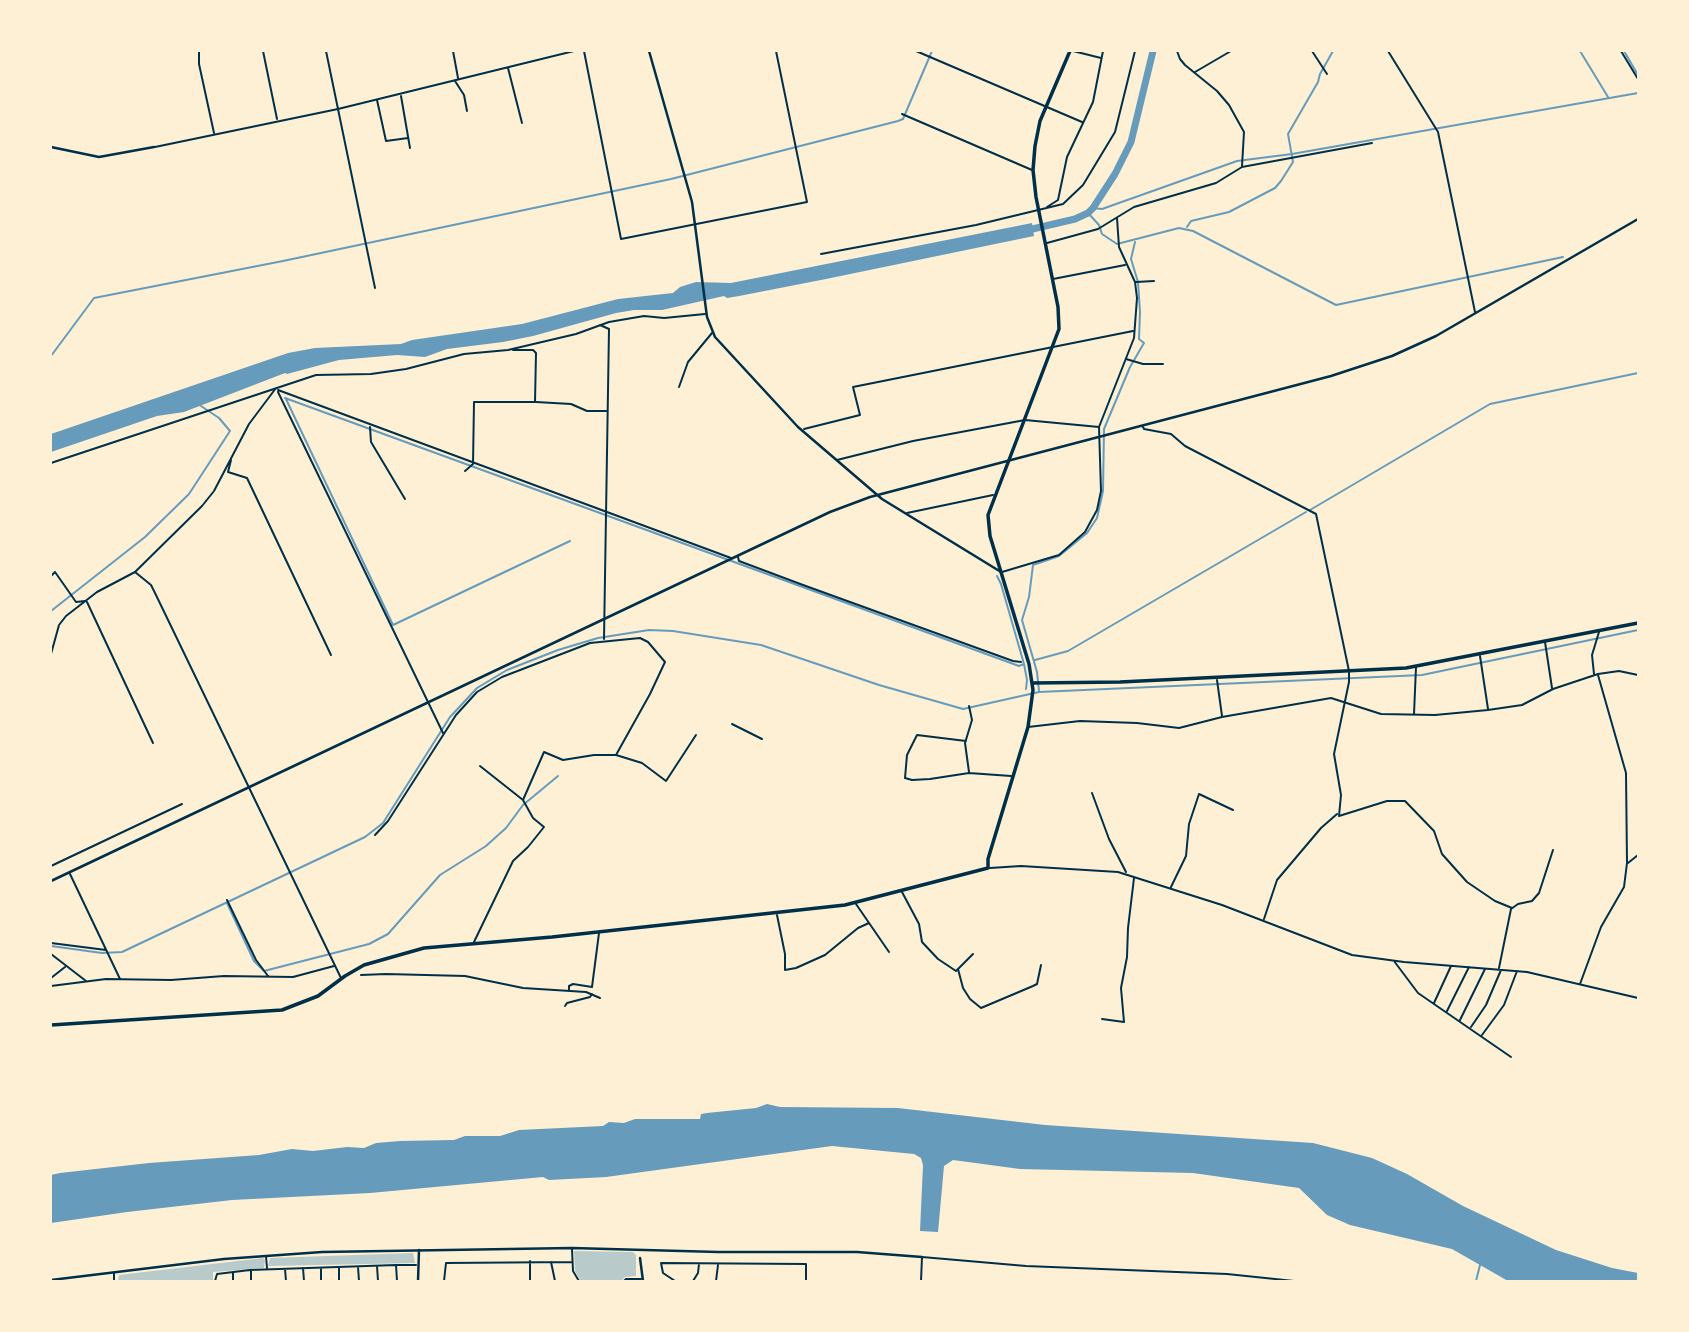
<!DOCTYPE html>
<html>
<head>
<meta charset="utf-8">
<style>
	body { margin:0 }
	#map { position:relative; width:1689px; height:1332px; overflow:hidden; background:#fdf0d5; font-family:Barlow,sans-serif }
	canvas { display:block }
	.frame { position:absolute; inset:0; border:52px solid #fdf0d5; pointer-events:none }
</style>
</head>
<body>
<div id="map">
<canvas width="1689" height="1332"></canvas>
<div class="frame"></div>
</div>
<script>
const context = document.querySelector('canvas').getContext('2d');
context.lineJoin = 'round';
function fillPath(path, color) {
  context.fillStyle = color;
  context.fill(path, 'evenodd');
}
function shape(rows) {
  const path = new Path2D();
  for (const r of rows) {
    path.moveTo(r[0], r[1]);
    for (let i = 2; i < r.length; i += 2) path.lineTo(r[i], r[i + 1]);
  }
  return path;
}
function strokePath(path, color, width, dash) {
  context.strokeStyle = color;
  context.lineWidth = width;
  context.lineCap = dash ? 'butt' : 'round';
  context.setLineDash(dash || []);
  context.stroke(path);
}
const green = shape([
	[574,1251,633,1252,636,1255,636,1276,625,1277,621,1281,581,1281,575,1271],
	[413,1253,415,1263,268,1266,270,1258],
	[263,1258,265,1260,264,1268,213,1272,213,1281,118,1281,119,1275]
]);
const water = shape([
	[1032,223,1034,236,826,279,739,296,727,298,724,296,662,310,634,310,616,313,533,336,503,342,447,349,425,357,397,355,339,360,287,374,285,373,184,412,157,416,51,452,51,434,288,353,315,348,401,344,412,340,522,324,618,299,673,293,680,287,696,282,731,283],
	[767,1104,780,1107,898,1108,1045,1125,1313,1143,1372,1158,1407,1174,1463,1206,1556,1250,1612,1268,1638,1273,1638,1281,1508,1281,1452,1249,1350,1225,1327,1215,1299,1188,1193,1173,1020,1169,953,1160,944,1166,938,1232,920,1231,923,1165,921,1158,914,1154,832,1146,606,1177,549,1180,543,1177,370,1193,232,1200,127,1212,51,1223,51,1175,60,1173,149,1163,259,1155,292,1149,313,1151,347,1147,364,1148,376,1143,400,1141,454,1140,465,1136,500,1136,519,1130,603,1126,609,1122,624,1123,635,1119,700,1119,701,1114,707,1113,756,1108]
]);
const stream = shape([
	[1580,51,1608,97],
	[1624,51,1638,75],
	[1093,208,1102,209,1237,161,1292,154,1638,93],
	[1088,213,1099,225,1102,234,1117,244,1179,228,1193,231,1336,305,1563,257],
	[1187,227,1191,221,1229,212,1275,188,1281,181,1293,162,1288,134,1318,82,1320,74,1333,51],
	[51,356,94,298,283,261,671,179,898,121,903,119,932,51],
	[285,398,1019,666,1024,664],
	[286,399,393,625,570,541],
	[1310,510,1490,404,1638,373],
	[997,576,1001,584,1024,664,1027,680,1026,689],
	[51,611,145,537,189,494,230,431,219,418,198,404],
	[1035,660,1068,651,1306,512],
	[1039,691,1037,672,1022,620,1029,597,1033,565,1059,556,1087,533,1097,518,1103,491,1104,429,1130,367,1144,343,1139,339,1140,312,1138,282,1131,259,1135,242],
	[227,903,254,961,264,971,369,944,388,934,440,875,486,846,506,828,523,805,558,776],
	[51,946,102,953,122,952,365,837,383,823,450,717,477,688,507,670,558,650,598,638,649,630,673,631,761,645,879,685,963,709,1039,692,1422,675,1638,630],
	[1476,1281,1480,1265]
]);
const river = shape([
	[1024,231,1075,219,1088,213,1093,208,1115,174,1131,142,1153,51]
]);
const pedestrian = shape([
	[396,1265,416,1265]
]);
const minor = shape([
	[199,51,199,64,214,133],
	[263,51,277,119],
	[326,51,375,288],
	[453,51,458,78],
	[584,51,621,239,807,202,776,51],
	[916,51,1082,122],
	[1073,51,1101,58],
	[1177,51,1180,59,1185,65,1217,91,1229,105,1244,132,1242,166],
	[1312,51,1327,74],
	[1388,51,1438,132,1475,312],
	[1621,51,1638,79],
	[508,68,522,123],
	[1195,72,1231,51],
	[455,81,464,95,467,111],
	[401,96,410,148],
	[377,100,386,141,408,138],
	[902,114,1032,170],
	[155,147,338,109,574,51],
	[1047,207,1058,200,1067,157,1093,102,1103,51],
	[1047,243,1098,229,1134,207,1216,183,1242,167,1372,143],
	[821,254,976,225,1063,204,1083,185,1115,132,1135,51],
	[1053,279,1125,265],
	[1136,282,1154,281],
	[600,325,609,329,604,639],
	[1126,359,1143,364,1163,364],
	[679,387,688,362,712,333],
	[278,390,731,558],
	[278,392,443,733],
	[536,402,571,404,587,411,606,411],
	[370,427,371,442,405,499],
	[1143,427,1144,429,1171,434,1185,446,1316,514,1349,671,1349,682,1334,754,1341,795,1339,816,1387,801,1405,801,1434,831,1442,854,1467,882,1495,901,1512,908],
	[804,429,860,415,853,387,1133,331],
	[231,460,228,472,247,478,331,655],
	[837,460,913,441,1025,420,1099,427],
	[51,463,316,375,371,374,406,369,464,354,508,350,576,334,609,322,644,316,664,318,705,314],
	[465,471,473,464,474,402,535,402,536,353,533,350,513,350],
	[907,513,993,495],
	[738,557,739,561,803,585,1013,661,1021,662],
	[135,572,151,585,155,593,341,978],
	[1002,572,1059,555,1085,532,1097,510,1101,491,1099,427,1134,338,1137,298,1135,282,1119,247,1117,218],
	[51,576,55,572,76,602,85,601],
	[87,602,153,743],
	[1545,642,1552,688],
	[51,654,59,625,66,616,97,592,135,572,202,506,214,491,249,424,276,388],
	[1480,656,1488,709],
	[1594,674,1592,655,1599,632],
	[1217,680,1222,716],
	[969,706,972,720,965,743,969,772],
	[1414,714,1416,667],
	[732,724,762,739],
	[1028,727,1080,721,1137,723,1179,728,1222,717,1331,698,1381,714,1435,715,1488,710,1522,705,1553,689,1598,674,1619,671,1638,675],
	[966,741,917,735,907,755,905,778,912,780,930,779,969,773,1011,776],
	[1092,793,1109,839,1126,872],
	[523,800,544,752,563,760,594,755,616,755,642,763,666,781,696,735],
	[375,835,388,821,456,715,477,692,502,677,590,643,640,638,648,642,665,662,650,694,616,755],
	[1628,863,1638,855],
	[51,866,182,804],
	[990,868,1021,866,1118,872,1222,905,1352,955,1404,962,1527,972,1638,998],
	[70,874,120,979],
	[1171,887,1186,856,1189,824,1199,794,1233,810],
	[902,892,919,924,922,942,938,959,956,971,973,954],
	[227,900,256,960,268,976],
	[856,904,889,952],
	[777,915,785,954,785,970,796,968,825,955,858,928,869,923],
	[1264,919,1277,880,1321,828,1337,814],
	[474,942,513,861,528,847,544,827,533,818,523,800,480,766],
	[51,943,106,950],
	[51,954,86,981],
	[1394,961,1418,993,1511,1057],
	[1499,968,1511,909,1518,904,1532,901,1539,893,1553,850],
	[958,969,963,988,970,999,981,1008,1033,986,1037,984,1041,965],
	[361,975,386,974,465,976,523,988,586,992,600,998],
	[51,978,65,967],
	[1580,984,1601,927,1624,887,1627,863,1626,773,1598,675],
	[51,986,106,979,171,980,224,976,293,977,334,966],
	[569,990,569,986,573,984,592,987,599,933],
	[1434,1003,1451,966],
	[565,1006,567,1003,590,997,592,994],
	[1447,1011,1469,967],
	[1102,1019,1124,1022,1121,988,1127,957,1128,928,1134,878],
	[1460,1020,1485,969],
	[1471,1027,1486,1005,1501,970],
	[1482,1035,1504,1005,1517,971],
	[572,1249,573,1271,579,1281],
	[266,1256,267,1268],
	[551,1262,555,1281],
	[377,1266,378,1281],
	[358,1267,359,1281],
	[303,1268,304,1281],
	[321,1268,321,1281],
	[339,1268,339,1281],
	[285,1269,286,1281],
	[251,1271,251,1281],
	[114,1273,114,1281],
	[233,1273,233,1281],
	[215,1281,217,1274,250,1270,396,1265,397,1281],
	[444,1281,446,1263,572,1262],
	[530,1281,530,1261],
	[624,1281,626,1279,641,1279],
	[675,1281,663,1273,661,1263,806,1264,806,1281],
	[693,1281,698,1273,699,1264],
	[716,1281,718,1265],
	[921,1281,922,1257,1026,1266,1227,1274,1294,1281]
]);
const tertiary = shape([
	[649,51,692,202,707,317,715,337,798,427,882,499,1001,572],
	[51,147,99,157,154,147],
	[51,881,830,512,870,497,1331,376,1392,356,1436,336,1638,219],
	[640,1258,643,1281],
	[51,1280,224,1259,322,1252,572,1248,718,1252,857,1252,922,1257],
	[418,1281,419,1250]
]);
const primary = shape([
	[1033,683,1120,682,1406,668,1638,623],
	[51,1025,282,1010,318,996,345,976,364,965,424,948,552,937,845,905,988,868,988,859,1028,727,1033,690,1029,664,990,536,988,515,1059,329,1058,307,1036,197,1033,170,1035,146,1040,121,1070,51]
]);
fillPath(green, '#b9caca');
fillPath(water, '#669bbc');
strokePath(stream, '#669bbc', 2);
strokePath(river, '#669bbc', 7);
strokePath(pedestrian, '#003049', 2);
strokePath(minor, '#003049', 2);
strokePath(tertiary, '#003049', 2.5);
strokePath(primary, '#003049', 3.5);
</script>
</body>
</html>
